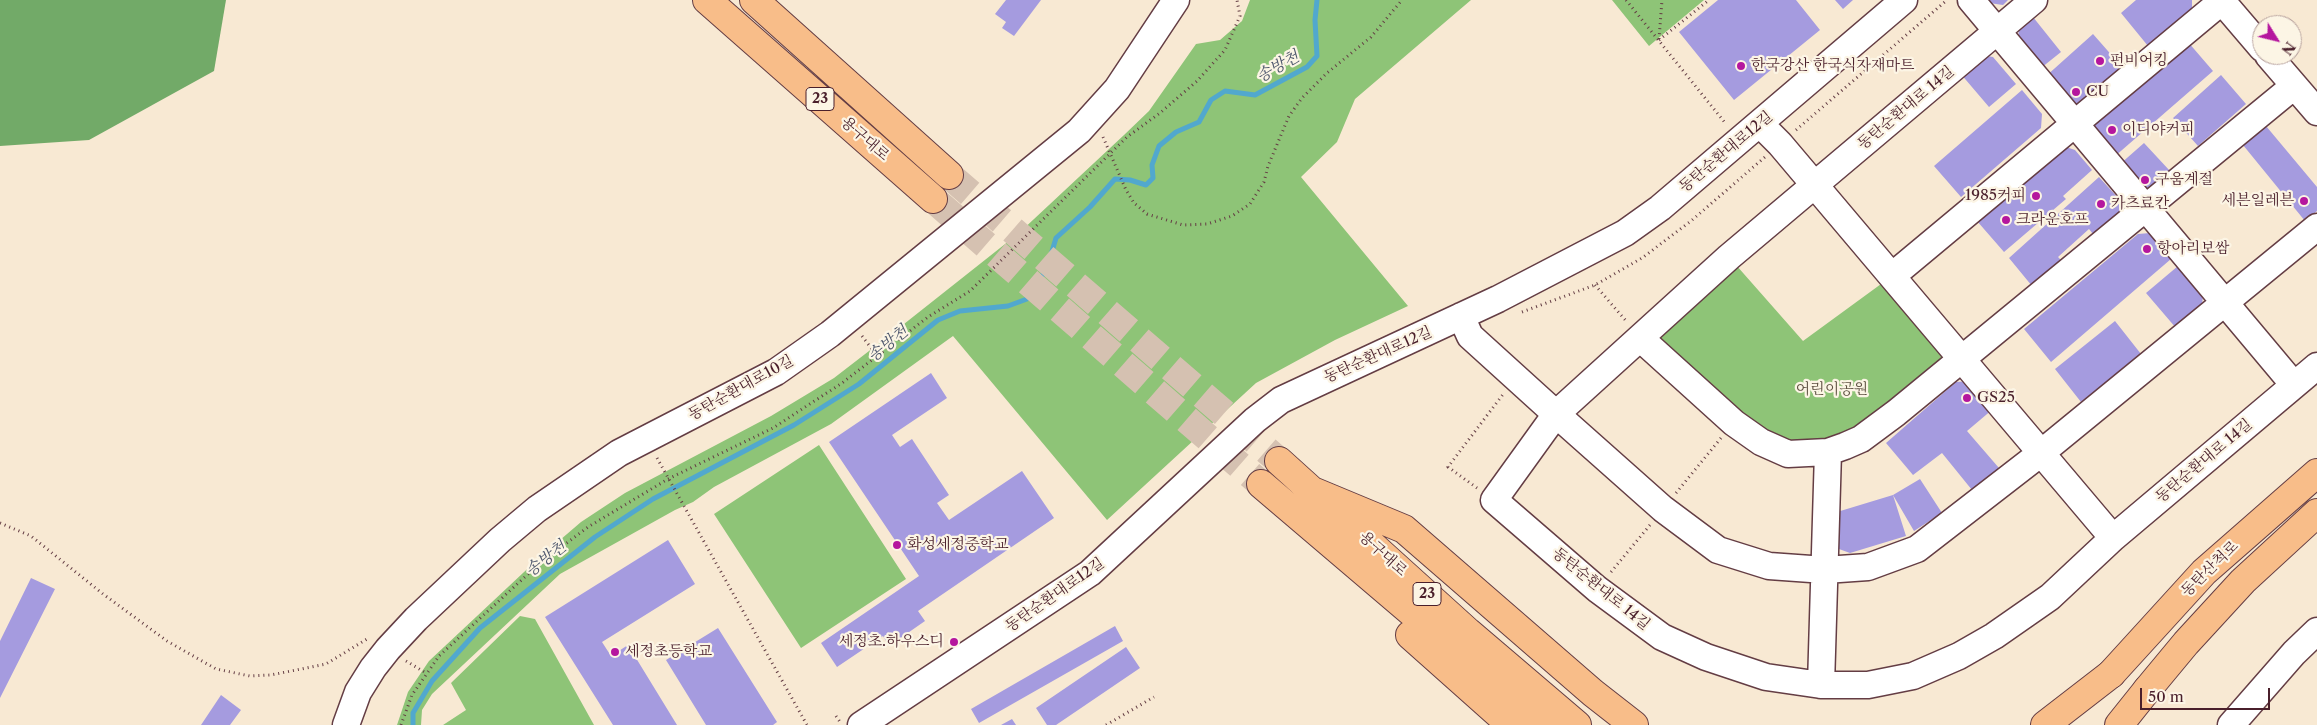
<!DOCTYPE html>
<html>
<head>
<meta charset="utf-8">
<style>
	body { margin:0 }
	#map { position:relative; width:2317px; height:725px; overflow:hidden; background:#f8e9d3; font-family:"Libre Caslon Text",serif }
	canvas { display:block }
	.north { position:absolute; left:2252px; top:15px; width:50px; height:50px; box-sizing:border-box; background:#fcf5e5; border:1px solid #b59f9b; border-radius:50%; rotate:126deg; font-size:14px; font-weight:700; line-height:20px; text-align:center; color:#4a1f2b }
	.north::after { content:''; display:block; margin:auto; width:18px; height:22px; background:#b5179e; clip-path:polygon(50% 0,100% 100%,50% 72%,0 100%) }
	.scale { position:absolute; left:2140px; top:688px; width:130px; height:22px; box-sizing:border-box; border:2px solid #4a1f2b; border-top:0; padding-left:6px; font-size:15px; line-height:18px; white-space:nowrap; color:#4a1f2b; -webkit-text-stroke:4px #fcf5e5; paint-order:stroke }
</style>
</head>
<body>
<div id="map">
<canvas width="2317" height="725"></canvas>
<div class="north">N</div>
<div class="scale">50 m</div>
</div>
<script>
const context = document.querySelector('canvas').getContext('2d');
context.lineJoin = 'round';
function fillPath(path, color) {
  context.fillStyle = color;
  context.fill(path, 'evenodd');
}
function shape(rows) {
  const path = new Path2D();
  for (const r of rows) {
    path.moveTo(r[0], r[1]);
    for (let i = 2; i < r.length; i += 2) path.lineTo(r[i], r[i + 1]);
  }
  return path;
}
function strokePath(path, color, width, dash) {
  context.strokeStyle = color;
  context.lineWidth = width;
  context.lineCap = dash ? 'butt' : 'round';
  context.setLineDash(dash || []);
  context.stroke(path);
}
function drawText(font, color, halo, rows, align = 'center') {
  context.font = font + ' "Libre Caslon Text","Noto Serif KR",serif';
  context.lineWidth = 4.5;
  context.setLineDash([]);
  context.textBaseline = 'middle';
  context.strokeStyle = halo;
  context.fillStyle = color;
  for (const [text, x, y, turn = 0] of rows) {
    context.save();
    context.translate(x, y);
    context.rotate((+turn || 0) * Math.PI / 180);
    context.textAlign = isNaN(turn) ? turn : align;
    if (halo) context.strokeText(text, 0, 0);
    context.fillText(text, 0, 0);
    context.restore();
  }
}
const green = shape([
	[1250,0,1471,0,1355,99,1337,142,1301,177,1408,306,1335,340,1256,383,1107,520,953,336,831,424,714,487,693,502,675,510,560,574,432,694,422,710,421,725,397,725,408,692,429,661,539,558,581,522,625,493,771,416,834,378,904,324,1019,233,1124,135,1149,111,1196,44,1220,40,1242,21],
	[1612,0,1704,0,1649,46],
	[1729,257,1803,341,1892,276,1962,359,1896,413,1788,454,1640,338],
	[819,445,906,579,801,648,714,514],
	[520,616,535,619,594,725,443,725,466,710,451,683]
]);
const forest = shape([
	[0,0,226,0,214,71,89,140,0,146]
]);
const stream = shape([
	[413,725,413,713,432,681,480,628,595,537,653,499,794,425,859,384,938,320,960,311,1008,306,1027,299,1047,268,1056,238,1090,207,1115,179,1130,180,1146,185,1153,178,1152,165,1159,146,1176,132,1199,122,1211,100,1225,91,1255,95,1307,67,1317,56,1315,20,1317,0]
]);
const building = shape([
	[1006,0,1041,0,1014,36,1002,28,1006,22,995,14],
	[1718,0,1796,0,1820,30,1734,100,1679,32],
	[1835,0,1853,0,1843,9],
	[1987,0,2008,0,2003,5,1989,3],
	[2136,0,2192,0,2192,10,2148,46,2121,13],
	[2033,17,2061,52,2041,68,2018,40,2019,28],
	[2093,34,2122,67,2080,104,2067,102,2045,77],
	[2188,42,2213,71,2114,157,2092,131,2095,120],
	[1982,55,1993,57,2016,84,1989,107,1960,73],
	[2221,75,2246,104,2198,146,2173,118],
	[2022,90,2042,114,2041,128,1961,197,1934,166],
	[2266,126,2317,187,2317,211,2305,221,2243,145],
	[2144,143,2170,171,2145,193,2119,165],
	[2063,146,2075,150,2092,170,2063,196,2066,199,2004,252,1977,221],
	[2099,177,2120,200,2121,217,2097,239,2089,229,2058,257,2061,260,2032,286,2009,258],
	[2150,233,2171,259,2051,362,2024,329,2138,234],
	[2178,266,2203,295,2202,306,2176,328,2146,293],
	[2115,321,2141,354,2081,402,2055,369],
	[931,373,947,398,892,435,900,447,912,439,949,495,937,503,949,520,1022,471,1054,518,918,611,925,621,889,646,883,636,837,667,821,643,919,576,829,442],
	[1970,381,1993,409,1967,431,1999,468,1972,490,1942,453,1913,475,1886,443,1956,382],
	[1920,479,1942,513,1914,531,1893,495],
	[1893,495,1906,536,1850,553,1839,549,1837,512],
	[668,540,695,584,602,642,611,656,628,645,677,725,613,725,545,617],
	[31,578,55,589,0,698,0,641],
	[1115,626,1123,641,979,723,971,709],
	[718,628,777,722,773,725,706,725,666,660],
	[1126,647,1140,668,1056,725,1047,725,1036,708],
	[221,695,241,710,230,725,201,725],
	[1012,719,1016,725,1001,725]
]);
const highwayTunnel = shape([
	[949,175,1279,461],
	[933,199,1261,484]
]);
const path = shape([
	[1626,0,1726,124],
	[1659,39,1662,0],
	[1659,40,1709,0],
	[1796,130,1947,0],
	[1103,137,1126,190,1134,203,1147,214,1183,225,1207,224,1232,216,1250,204,1264,182,1268,166,1289,116,1302,98,1327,73,1371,37,1402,0],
	[1595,285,1627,322],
	[1522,312,1595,285,1642,258,1691,221,1765,157],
	[862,336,877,356],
	[657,458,807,725],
	[1477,488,1448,467,1504,393],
	[1676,493,1721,438],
	[0,523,31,536,103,594,167,641,216,669,250,676,271,675,326,664,367,639],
	[1611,572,1650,525],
	[406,661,426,673],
	[836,716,840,722],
	[401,725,412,695,439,656,539,564,588,527,668,479,773,428,842,383,928,317,970,291,1127,137,1160,113,1197,81,1225,50,1240,16,1237,0],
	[1106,725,1154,697]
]);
const minor = shape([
	[1971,0,2294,385],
	[2034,0,1729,257,1556,414,1494,500,1597,589,1662,637,1706,657,1766,677,1821,685,1868,685,1913,676,1959,656,1994,636,2050,597,2113,538,2317,366],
	[2221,0,2262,48],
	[2268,55,2317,112],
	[1760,124,1780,144,2113,538],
	[1892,276,2222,1],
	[1461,316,1470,336,1556,414,1663,509,1718,550,1769,566,1825,570,1868,567,1917,549,2041,453,2317,227],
	[1640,338,1734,423,1761,442,1788,454,1828,452,1845,446,1861,439,1896,413,2294,86],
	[1821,685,1828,452],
	[346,725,358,692,373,668,388,649,416,619,500,540,537,509,619,453,776,372,830,334,1079,131,1117,89,1176,0],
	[861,725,1090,573,1255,420,1281,400,1498,299,1625,233,1660,208,1904,0],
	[2231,725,2294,653,2317,631]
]);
const major = shape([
	[2111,674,2204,572,2317,473],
	[2147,690,2186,643,2243,581,2317,513]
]);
const highway = shape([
	[707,0,933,199],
	[754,0,949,175],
	[1279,461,1468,632,1577,725],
	[1261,484,1544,725],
	[1315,492,1404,529,1593,693,1634,725],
	[1410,635,1511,725],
	[2045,725,2111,674],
	[2119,725,2147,690]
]);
const markers = [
	[2100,61,5,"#b5179e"],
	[1741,66,5,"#b5179e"],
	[2076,92,5,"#b5179e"],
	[2112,130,5,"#b5179e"],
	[2145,180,5,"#b5179e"],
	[2036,196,5,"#b5179e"],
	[2304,201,5,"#b5179e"],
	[2101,204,5,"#b5179e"],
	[2006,220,5,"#b5179e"],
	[2147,249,5,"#b5179e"],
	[1967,398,5,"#b5179e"],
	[897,545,5,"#b5179e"],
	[954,642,5,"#b5179e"],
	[615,652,5,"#b5179e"]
];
const shields = [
	[820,99,28],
	[1427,594,28]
];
const shieldNames = [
	["23",820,99],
	["23",1427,594]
];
const poiNames = [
	["펀비어킹",2110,61],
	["한국강산 한국식자재마트",1751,66],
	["CU",2086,92],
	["이디야커피",2122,130],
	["구움계절",2155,180],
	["1985커피",2026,196,"right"],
	["세븐일레븐",2294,201,"right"],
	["카츠료칸",2111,204],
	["크라운호프",2016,220],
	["항아리보쌈",2157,249],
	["GS25",1977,398],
	["화성세정중학교",907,545],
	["세정초.하우스디",944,642,"right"],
	["세정초등학교",625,652]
];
const streetNames = [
	["동탄순환대로 14길",1906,108,-40],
	["용구대로",865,139,41],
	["동탄순환대로12길",1726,152,-40],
	["동탄순환대로12길",1378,355,-24],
	["동탄순환대로10길",741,388,-29],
	["동탄순환대로 14길",2204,461,-40],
	["용구대로",1383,554,42],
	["동탄산척로",2210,569,-44],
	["동탄순환대로 14길",1601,589,39],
	["동탄순환대로12길",1055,595,-35]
];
const parkNames = [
	["어린이공원",1832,390]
];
const waterNames = [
	["송방천",1278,67,-30],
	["송방천",888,344,-39],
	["송방천",546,559,-38]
];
fillPath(green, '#8ec477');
fillPath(forest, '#72aa68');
strokePath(stream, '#51a8ce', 5);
fillPath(building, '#a59bdf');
strokePath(highwayTunnel, '#d5c1b1', 28, [28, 14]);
strokePath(minor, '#643d44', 29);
strokePath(major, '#643d44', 30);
strokePath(highway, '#643d44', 30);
strokePath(path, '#643d44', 3, [1, 4]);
strokePath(minor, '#fff', 26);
strokePath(major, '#f8bd89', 28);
strokePath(highway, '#f8bd89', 28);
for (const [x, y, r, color] of markers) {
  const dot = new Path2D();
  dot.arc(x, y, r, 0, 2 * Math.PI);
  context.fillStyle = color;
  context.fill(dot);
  strokePath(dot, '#fcf5e5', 2);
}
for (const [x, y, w] of shields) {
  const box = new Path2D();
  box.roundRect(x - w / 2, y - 11.5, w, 23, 4);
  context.fillStyle = '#fcf5e5';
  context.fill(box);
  strokePath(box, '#4a1f2b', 1);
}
drawText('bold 14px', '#4a1f2b', null, shieldNames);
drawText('15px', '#4a1f2b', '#fcf5e5', poiNames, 'left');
drawText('15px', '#4a1f2b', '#fcf5e5', streetNames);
drawText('15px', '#5e5142', '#fcf5e5', parkNames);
drawText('italic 16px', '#4d566c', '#fcf5e5', waterNames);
</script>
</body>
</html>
